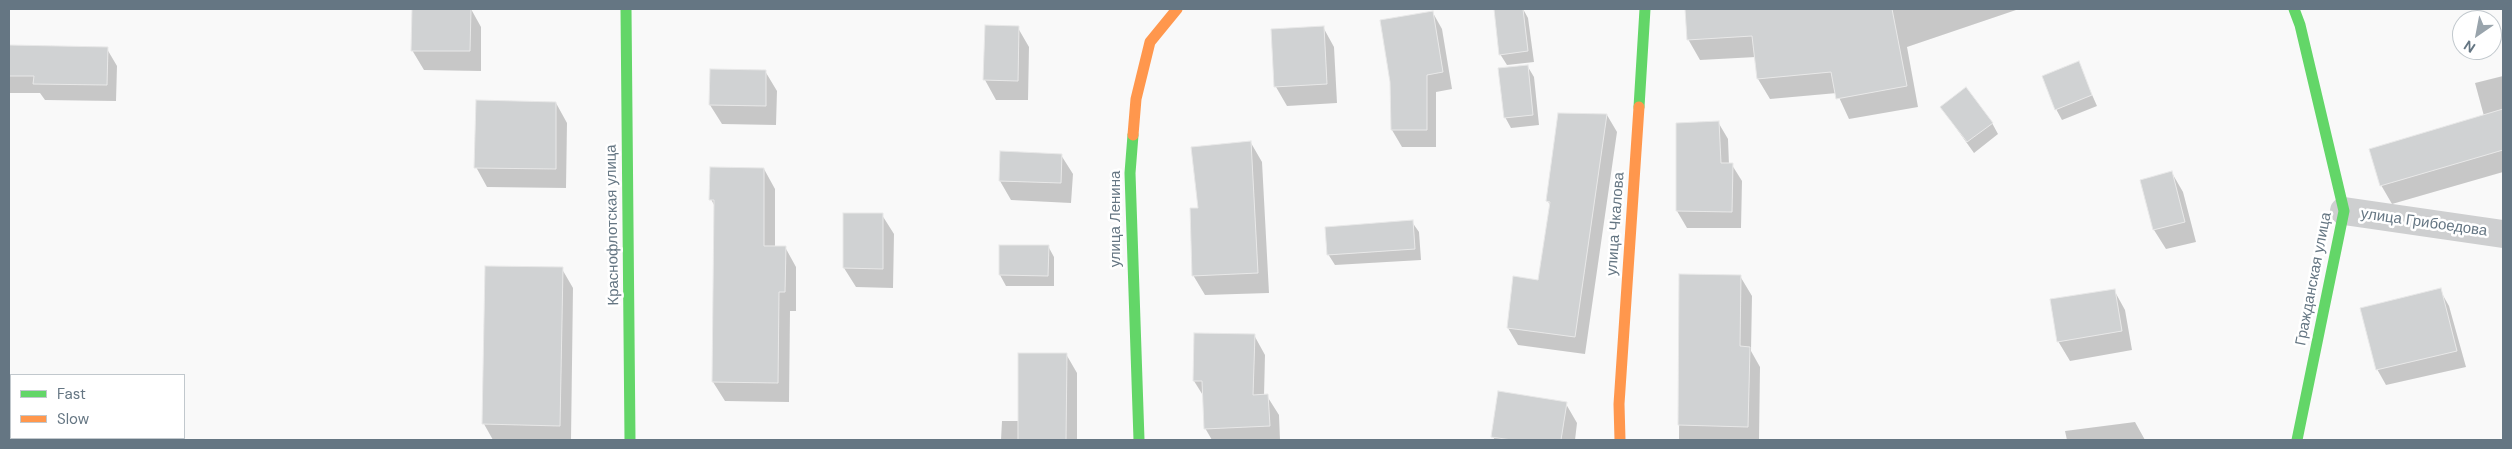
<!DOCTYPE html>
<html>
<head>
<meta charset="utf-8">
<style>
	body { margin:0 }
	#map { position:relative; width:2512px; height:449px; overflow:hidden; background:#f9f9f9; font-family:"DM Sans",sans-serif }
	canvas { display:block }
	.frame { position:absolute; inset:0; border:10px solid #657683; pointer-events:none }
	.legend { position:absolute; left:10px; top:374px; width:175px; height:65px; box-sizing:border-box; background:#fff; border:1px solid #c1c8cd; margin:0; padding:6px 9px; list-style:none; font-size:15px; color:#657683 }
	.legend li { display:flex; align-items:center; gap:10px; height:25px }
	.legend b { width:25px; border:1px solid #c1c8cd }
	.north { position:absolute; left:2452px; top:10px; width:50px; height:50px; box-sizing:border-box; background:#fff; border:1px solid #c1c8cd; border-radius:50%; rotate:213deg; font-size:14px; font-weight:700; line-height:20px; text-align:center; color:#657683 }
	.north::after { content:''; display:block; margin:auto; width:18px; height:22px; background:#99a4ac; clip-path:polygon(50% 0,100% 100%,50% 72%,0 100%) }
</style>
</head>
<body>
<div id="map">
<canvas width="2512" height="449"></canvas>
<div class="frame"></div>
<ul class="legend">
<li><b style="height:6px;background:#63d668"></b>Fast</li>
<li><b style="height:6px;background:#ff974d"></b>Slow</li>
</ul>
<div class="north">N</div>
</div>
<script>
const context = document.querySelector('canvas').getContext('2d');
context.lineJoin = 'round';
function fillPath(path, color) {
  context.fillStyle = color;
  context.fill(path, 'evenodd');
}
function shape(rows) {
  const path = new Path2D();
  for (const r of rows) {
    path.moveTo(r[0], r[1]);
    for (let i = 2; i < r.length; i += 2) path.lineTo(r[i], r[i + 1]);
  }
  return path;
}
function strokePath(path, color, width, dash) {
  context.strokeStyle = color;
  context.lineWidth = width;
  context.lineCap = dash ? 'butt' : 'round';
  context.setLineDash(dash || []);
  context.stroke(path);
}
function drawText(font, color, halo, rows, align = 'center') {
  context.font = font + ' "DM Sans",sans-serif';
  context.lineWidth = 5;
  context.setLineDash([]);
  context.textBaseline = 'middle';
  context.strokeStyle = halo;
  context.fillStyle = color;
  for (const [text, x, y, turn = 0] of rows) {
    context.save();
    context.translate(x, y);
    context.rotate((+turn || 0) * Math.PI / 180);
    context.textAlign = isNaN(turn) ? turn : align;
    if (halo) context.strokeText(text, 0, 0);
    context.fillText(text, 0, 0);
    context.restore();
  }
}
const shadow = shape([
	[413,9,471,9,481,27,481,71,424,70,412,50],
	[1523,9,1528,18,1534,62,1507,65,1500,54,1495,10],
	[1686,9,2019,9,1907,47,1918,107,1849,119,1837,93,1770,99,1758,79,1756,57,1700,60,1688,39],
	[1433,13,1442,29,1452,89,1436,92,1436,147,1402,147,1392,130],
	[1323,27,1334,47,1337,103,1287,106,1276,87],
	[1018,28,1029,47,1028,100,996,100,985,80],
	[9,47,107,49,117,66,116,101,45,100,40,93,9,93],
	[2078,63,2097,106,2062,120,2056,109],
	[1528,67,1534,77,1539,125,1511,128,1505,117],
	[765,71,777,91,776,125,722,124,710,105],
	[2503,76,2503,172,2392,204,2381,185,2484,116,2475,83],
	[556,103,567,123,566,188,487,187,476,167],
	[1941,107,1992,123,1998,134,1974,153],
	[1607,115,1617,132,1585,354,1518,345,1508,328,1539,281,1550,206,1548,201],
	[1718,122,1728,139,1729,165,1732,165,1742,181,1741,228,1687,228,1677,211],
	[1251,143,1262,162,1269,293,1205,295,1193,275,1199,209],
	[1061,155,1073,174,1071,203,1011,200,1000,181],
	[764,169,775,189,775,247,785,247,796,267,796,311,790,311,789,402,725,401,713,382,715,207,711,199],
	[2172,173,2183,192,2196,242,2166,249,2154,230,2141,181],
	[882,215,894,234,893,288,856,287,844,268],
	[1412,222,1419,232,1421,260,1335,265,1328,254],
	[1000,246,1048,246,1054,257,1054,286,1006,286,1000,275],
	[562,269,573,288,571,440,493,440,484,424],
	[1680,275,1740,276,1752,296,1751,351,1760,367,1759,440,1679,440],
	[2114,290,2125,310,2132,350,2070,361,2058,341],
	[2440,290,2449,306,2466,367,2386,385,2377,369],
	[1254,335,1265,355,1264,396,1267,396,1279,415,1280,440,1212,440,1205,428,1204,397,1194,381],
	[1066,354,1077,373,1077,440,1001,440,1002,421,1019,421],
	[1566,404,1577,423,1575,440,1495,440,1493,437],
	[2135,422,2145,440,2067,440,2065,431]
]);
const building = shape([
	[412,9,471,9,470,51,411,51,412,9],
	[1494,9,1523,9,1528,51,1499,55,1494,9],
	[1685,9,1892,9,1907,86,1836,99,1831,72,1757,79,1752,36,1687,40,1685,9],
	[1433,11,1443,72,1427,75,1427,130,1391,130,1390,82,1380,20,1433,11],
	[985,25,1019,26,1018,81,983,80,985,25],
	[1324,26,1327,84,1274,87,1271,29,1324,26],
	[9,45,108,47,107,85,33,84,34,76,9,76,9,45],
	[2079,61,2092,95,2055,110,2042,76,2079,61],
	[1528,65,1533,115,1504,118,1498,68,1528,65],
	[710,69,766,70,766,106,709,105,710,69],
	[1966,87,1993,123,1967,142,1940,107,1966,87],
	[476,100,556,102,556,169,474,168,476,100],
	[2503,109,2503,150,2380,186,2369,149,2503,109],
	[1558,113,1607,114,1575,337,1507,328,1513,276,1538,280,1550,202,1546,201,1558,113],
	[1719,121,1721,163,1733,163,1732,212,1676,211,1676,123,1719,121],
	[1251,141,1258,273,1192,276,1190,208,1198,208,1191,147,1251,141],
	[1000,151,1062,154,1061,183,999,181,1000,151],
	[710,167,764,168,764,246,786,246,785,292,779,292,778,383,712,382,714,200,709,200,710,167],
	[2172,171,2185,222,2153,230,2140,180,2172,171],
	[843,213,883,213,883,269,843,268,843,213],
	[1413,220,1415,249,1327,255,1325,227,1413,220],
	[999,245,1049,245,1048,276,999,275,999,245],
	[485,266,563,267,560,426,482,424,485,266],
	[1679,274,1741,275,1740,346,1750,347,1748,427,1678,425,1679,274],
	[2441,288,2457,351,2376,370,2360,308,2441,288],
	[2115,289,2122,331,2057,342,2050,299,2115,289],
	[1194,333,1255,334,1253,395,1268,394,1270,426,1204,429,1202,381,1193,381,1194,333],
	[1018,353,1067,353,1066,440,1018,440,1018,353],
	[1498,391,1567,402,1561,440,1512,440,1491,437,1498,391]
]);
const street = shape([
	[2344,211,2503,234]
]);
const fast = shape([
	[626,9,630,440],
	[2294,9,2300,25,2344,211,2297,440],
	[1639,107,1645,9],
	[1133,135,1130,173,1139,440]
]);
const slow = shape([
	[1133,135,1136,99,1150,42,1177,9],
	[1620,440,1619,404,1639,107]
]);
const streetNames = [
	["улица Ленина",1116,219,-90],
	["улица Грибоедова",2424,223,8],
	["улица Чкалова",1616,224,-86],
	["Краснофлотская улица",613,225,-91],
	["Гражданская улица",2314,279,-79]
];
fillPath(shadow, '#0003');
fillPath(building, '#d0d2d3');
strokePath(building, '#e8e8e8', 1);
strokePath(street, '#cecfd0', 28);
strokePath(fast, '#63d668', 11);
strokePath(slow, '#ff974d', 11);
drawText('15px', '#657683', '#fff', streetNames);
</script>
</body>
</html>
